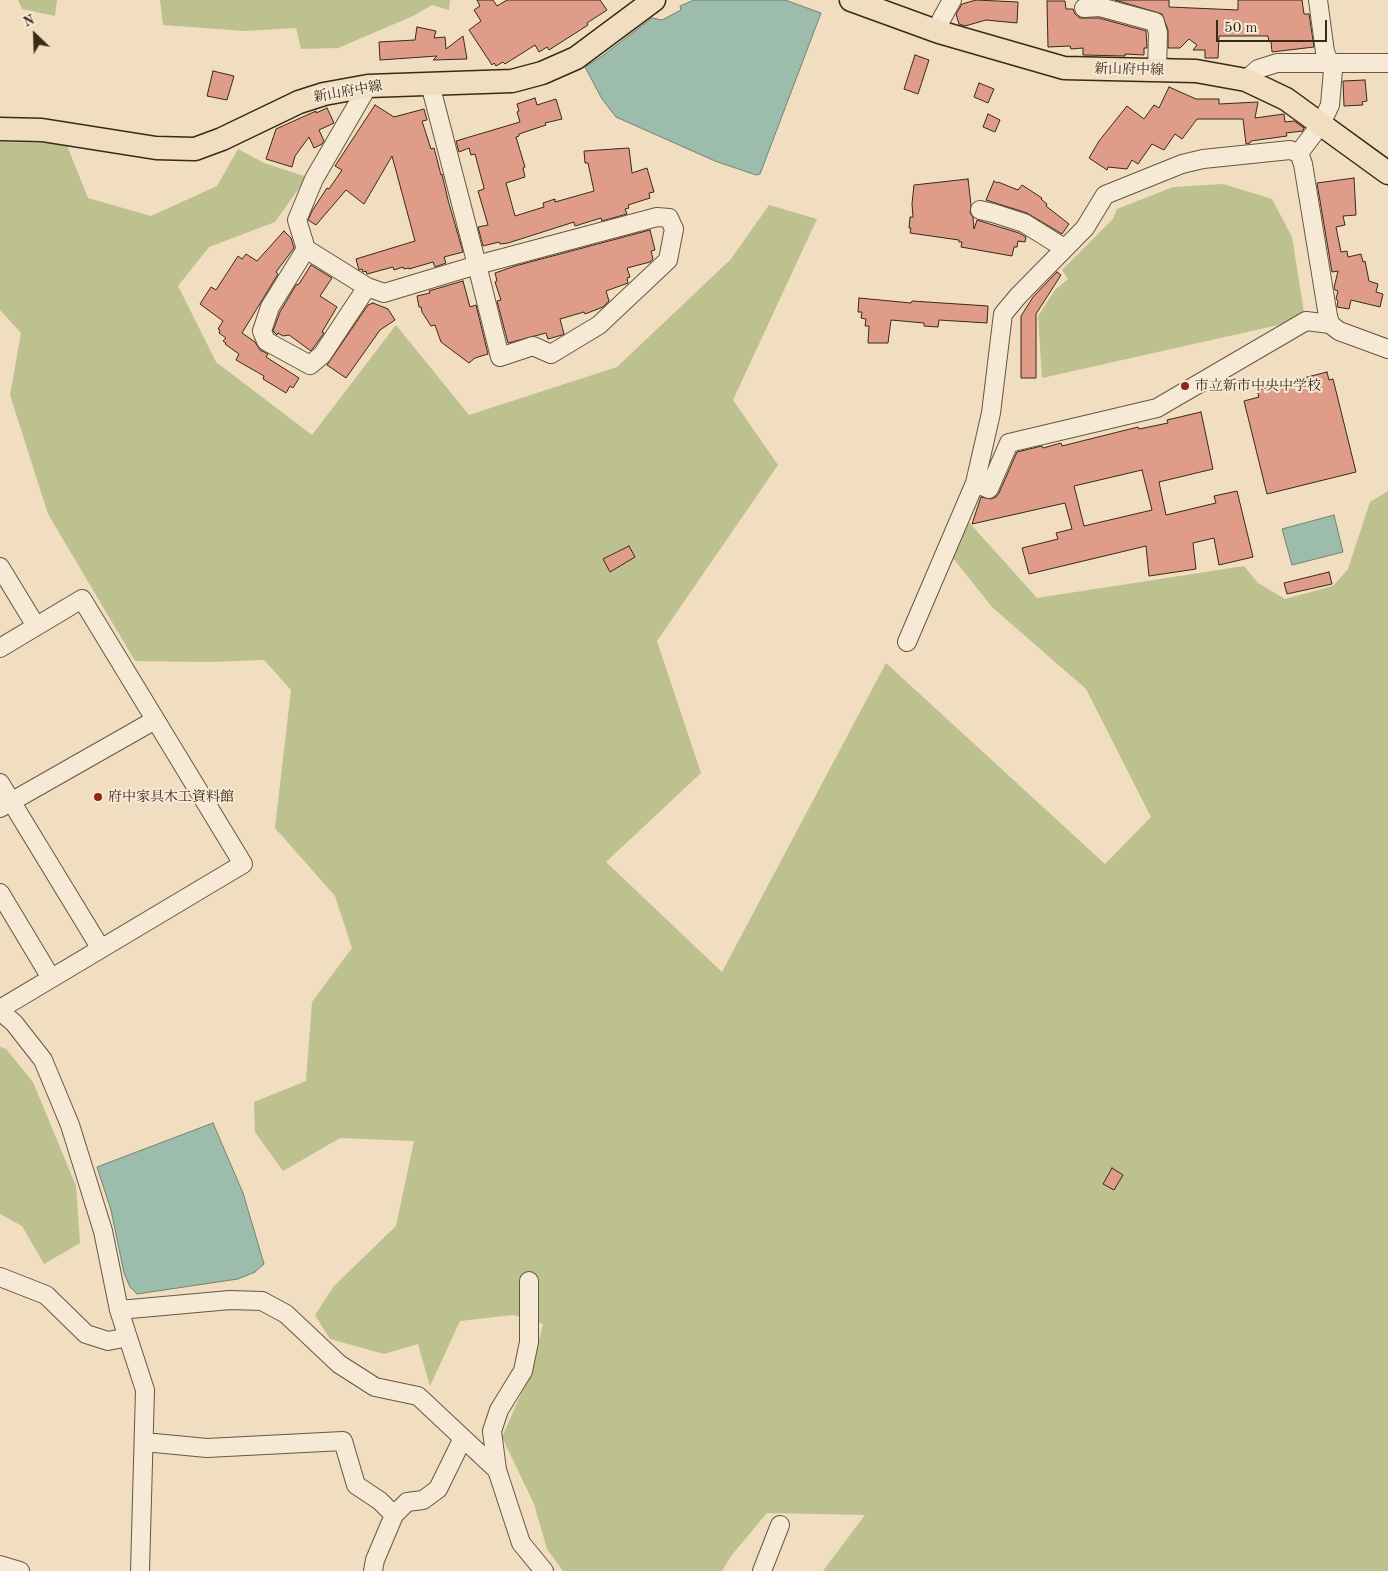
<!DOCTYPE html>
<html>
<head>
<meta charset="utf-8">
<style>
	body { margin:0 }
	#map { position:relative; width:1388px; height:1571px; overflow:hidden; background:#f1ddbf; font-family:"Old Standard TT",serif }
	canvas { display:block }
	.north { position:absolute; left:10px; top:10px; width:50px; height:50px; -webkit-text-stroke:4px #f6e9d5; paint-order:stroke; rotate:336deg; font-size:14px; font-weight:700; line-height:20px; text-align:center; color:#382a19 }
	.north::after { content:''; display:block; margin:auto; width:18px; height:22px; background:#382a19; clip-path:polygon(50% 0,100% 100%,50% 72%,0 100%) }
	.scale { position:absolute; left:1216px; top:20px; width:111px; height:22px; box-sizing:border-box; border:2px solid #382a19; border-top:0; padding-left:6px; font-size:15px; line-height:18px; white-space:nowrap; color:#382a19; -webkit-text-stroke:4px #f6e9d5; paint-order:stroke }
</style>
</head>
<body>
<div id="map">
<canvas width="1388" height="1571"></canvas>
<div class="north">N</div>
<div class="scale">50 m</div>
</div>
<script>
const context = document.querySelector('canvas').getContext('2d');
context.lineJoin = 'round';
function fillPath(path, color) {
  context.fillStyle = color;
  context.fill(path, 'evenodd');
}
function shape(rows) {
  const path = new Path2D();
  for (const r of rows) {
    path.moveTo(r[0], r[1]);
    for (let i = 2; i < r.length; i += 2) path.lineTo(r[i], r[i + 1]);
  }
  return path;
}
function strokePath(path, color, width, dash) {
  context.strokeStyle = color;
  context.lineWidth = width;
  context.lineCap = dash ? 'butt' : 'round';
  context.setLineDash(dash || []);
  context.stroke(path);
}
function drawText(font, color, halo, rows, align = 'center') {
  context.font = font + ' "Old Standard TT","Noto Serif JP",serif';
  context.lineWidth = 4;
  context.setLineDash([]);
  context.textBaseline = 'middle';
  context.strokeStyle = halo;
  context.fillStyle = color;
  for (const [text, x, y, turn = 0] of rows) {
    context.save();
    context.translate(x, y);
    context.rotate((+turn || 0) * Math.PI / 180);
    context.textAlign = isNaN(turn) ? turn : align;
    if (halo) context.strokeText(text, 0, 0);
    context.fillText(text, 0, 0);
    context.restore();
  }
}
const green = shape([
	[18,0,57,0,55,16,22,9],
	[160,0,450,0,449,10,432,5,413,16,338,48,301,49,296,28,245,31,163,25],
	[0,142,66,143,88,198,151,216,217,186,238,149,264,163,307,177,275,222,209,247,178,286,216,362,312,435,396,325,469,415,617,367,731,259,769,205,817,219,733,400,778,465,657,641,701,773,606,862,722,972,886,663,1105,864,1151,817,1086,689,992,607,953,558,966,519,1037,598,1244,566,1258,583,1285,599,1333,586,1348,569,1370,502,1388,491,1388,1571,823,1571,865,1515,767,1513,731,1556,722,1571,563,1571,547,1549,534,1504,502,1437,531,1372,543,1324,513,1315,460,1321,430,1386,418,1344,384,1354,330,1339,315,1315,334,1286,396,1226,414,1141,340,1138,283,1171,255,1132,254,1102,306,1081,312,1002,352,948,335,896,275,828,291,690,264,660,208,662,135,661,48,514,10,395,21,333,0,310],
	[1223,184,1272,199,1292,237,1305,319,1042,378,1038,316,1055,290,1068,279,1062,270,1113,219,1117,209,1173,187],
	[0,1047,6,1049,33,1082,76,1186,80,1243,44,1264,22,1226,0,1214]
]);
const water = shape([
	[694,0,785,0,821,13,760,174,756,175,715,161,616,117,602,99,585,67,601,57,652,18,662,20,681,10,680,6,694,0],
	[1334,515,1343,552,1292,565,1282,529,1334,515],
	[213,1123,243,1193,264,1264,255,1272,238,1279,137,1294,130,1287,124,1273,111,1210,97,1167,213,1123]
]);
const building = shape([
	[477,0,493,0,497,6,507,0,600,0,607,10,587,23,588,25,549,50,547,47,539,52,535,45,505,64,503,62,496,66,494,63,492,65,469,30,481,21,474,10,480,6,477,0],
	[976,0,1018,2,1017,23,986,20,965,26,959,24,956,14,962,4,976,0],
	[1115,0,1169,0,1169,7,1238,10,1238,0,1302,0,1304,14,1309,14,1314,47,1272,52,1271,41,1269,42,1268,36,1219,36,1218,58,1205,58,1205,50,1193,50,1197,45,1189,39,1180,48,1168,48,1168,30,1162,14,1115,0],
	[1047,1,1065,1,1066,9,1073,9,1075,14,1080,18,1099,18,1146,31,1147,48,1144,48,1144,55,1125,54,1125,56,1083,55,1083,48,1071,49,1070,46,1048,47,1047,1],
	[417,27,436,31,434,38,445,37,446,49,463,36,467,59,433,60,437,56,380,60,379,42,415,40,417,27],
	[915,55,929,60,918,94,904,89,915,55],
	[213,71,234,76,227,100,207,96,213,71],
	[1365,80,1367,101,1362,102,1363,105,1344,106,1343,81,1365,80],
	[979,83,994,89,988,103,974,97,979,83],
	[1169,87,1196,99,1219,99,1219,104,1258,102,1255,118,1284,114,1285,122,1294,121,1304,128,1303,131,1286,133,1287,136,1251,141,1250,143,1246,144,1243,119,1197,119,1182,139,1175,134,1164,150,1152,144,1138,164,1132,160,1127,169,1108,167,1107,170,1089,158,1099,141,1127,106,1144,119,1154,105,1159,108,1169,87],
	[535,98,537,105,556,99,562,119,545,123,546,125,519,134,519,136,516,137,525,167,523,168,525,177,506,183,515,216,544,207,543,203,555,199,555,202,594,191,588,163,585,163,584,151,629,148,632,173,647,168,654,192,649,193,650,198,628,205,629,208,625,209,627,214,602,221,601,218,575,226,574,222,508,243,500,244,499,242,483,246,478,227,488,225,478,191,484,189,484,188,475,154,471,155,469,148,459,152,456,141,520,122,517,112,519,111,517,104,535,98],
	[375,105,394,117,424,109,427,120,422,121,431,149,434,148,441,175,442,174,448,200,463,252,444,257,446,263,435,267,433,262,409,269,409,268,404,269,403,267,394,270,393,267,367,274,366,271,363,272,362,269,359,270,356,259,415,241,392,156,364,204,346,190,316,225,308,220,312,211,327,188,329,189,342,170,335,166,375,105],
	[327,108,334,123,319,130,324,141,322,144,314,148,309,137,295,156,292,167,266,159,276,129,316,111,316,113,327,108],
	[988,114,1000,120,995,132,983,127,988,114],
	[1354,178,1356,215,1343,216,1345,225,1336,227,1341,252,1347,251,1348,257,1361,254,1363,262,1365,261,1369,281,1378,284,1376,292,1383,294,1380,307,1351,300,1349,309,1337,307,1338,301,1336,299,1338,291,1335,290,1334,288,1338,271,1332,272,1317,183,1354,178],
	[968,179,971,205,970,213,973,217,974,229,977,220,1019,233,1026,237,1025,242,1018,241,1017,247,1014,247,1012,256,961,247,962,242,959,242,959,240,910,233,911,228,909,228,910,217,913,217,912,204,914,185,968,179],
	[994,181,997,183,998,182,1018,190,1022,185,1042,198,1041,199,1047,204,1046,206,1069,224,1062,234,1027,213,986,200,994,181],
	[650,230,655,250,651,251,653,259,650,262,627,268,630,277,627,278,628,283,606,291,609,301,603,307,585,314,584,312,560,319,564,334,562,335,548,339,546,333,508,343,497,301,501,300,495,282,497,281,495,273,515,266,650,230],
	[284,231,291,238,294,248,276,272,278,274,242,333,255,342,260,350,268,354,266,357,299,378,293,388,290,386,286,393,263,379,264,376,236,360,239,354,225,344,226,343,223,341,226,338,219,333,220,330,218,329,223,321,200,304,211,287,216,290,238,256,242,259,246,254,257,261,284,231],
	[311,265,332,278,320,296,337,307,322,332,324,333,311,351,289,335,283,336,278,333,277,335,273,331,280,312,296,285,299,284,311,265],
	[1057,272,1061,275,1036,314,1036,378,1021,378,1021,316,1033,297,1057,272],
	[463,281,470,307,476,305,488,354,475,358,469,363,441,342,435,325,431,326,422,312,421,307,419,307,417,296,430,293,429,291,463,281],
	[859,298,911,303,912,301,988,306,987,323,939,320,938,327,924,326,924,323,891,320,888,343,868,343,869,326,865,326,866,319,861,318,862,312,858,312,859,298],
	[373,303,388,309,395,320,380,330,346,378,327,365,368,305,373,303],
	[1327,372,1329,380,1333,379,1356,472,1267,494,1244,401,1259,397,1257,390,1327,372],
	[1201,412,1213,469,1159,482,1166,515,1216,503,1214,496,1237,491,1253,557,1219,565,1214,538,1193,543,1196,569,1149,576,1146,546,1029,574,1022,548,1058,539,1056,533,1072,529,1065,503,972,524,981,497,991,499,996,497,999,493,1017,452,1042,446,1043,448,1061,443,1062,446,1138,427,1139,429,1168,423,1167,420,1201,412],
	[1142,470,1152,510,1084,526,1074,486,1142,470],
	[629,546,635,557,610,572,603,559,629,546],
	[1329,572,1332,584,1287,594,1284,583,1329,572],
	[1112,1168,1123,1175,1114,1190,1103,1184,1112,1168]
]);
const minor = shape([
	[1084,8,1100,7,1155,22,1158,33,1157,70],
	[939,32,941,20,952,0],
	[1246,80,1258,69,1277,63,1388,63],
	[1299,153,1321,124,1330,105,1333,70,1325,52,1318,0],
	[980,210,993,213,1024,223,1064,248],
	[306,249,367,287,384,293,477,265,657,217,669,218,674,229,668,260,599,325,551,354,533,346,500,357,477,265,430,84],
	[367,287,322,355,310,365,266,341,262,331,270,307,306,249,297,220,314,179,368,86],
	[975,483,989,489,1009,443,1157,408,1306,321,1330,324],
	[0,567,36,626],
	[907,642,975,483,991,413,1003,314,1019,295,1085,228,1105,195,1182,164,1203,159,1290,150,1299,153,1303,164,1328,316,1330,324,1339,331,1388,349],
	[0,648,82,599,243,864,0,1009],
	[0,783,101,949],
	[0,808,155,720],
	[0,893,51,978],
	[0,1011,14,1023,43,1060,70,1125,103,1231,119,1310,145,1390,140,1571],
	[0,1277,46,1295,86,1334,108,1341,128,1337],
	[119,1310,230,1300,262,1301,286,1314,339,1364,375,1387,418,1396,497,1470,521,1543,544,1571],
	[144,1442,207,1448,343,1441,356,1485,380,1501,394,1515],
	[497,1470,492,1431,499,1410,523,1371,529,1342,529,1281],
	[0,1565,20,1571],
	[373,1571,375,1560,394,1515,407,1502,423,1500,438,1489,463,1438],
	[762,1571,780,1525]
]);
const major = shape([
	[851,0,939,32,1064,68,1196,71,1246,80,1286,99,1388,173],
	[0,129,42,130,156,148,195,149,222,139,299,102,324,94,368,86,512,81,542,73,576,58,654,0]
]);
const markers = [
	[1185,386,5,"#8f2418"],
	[98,797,5,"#8f2418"]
];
const streetNames = [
	["新山府中線",1129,70,1],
	["新山府中線",348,92,-10]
];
const poiNames = [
	["市立新市中央中学校",1195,386],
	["府中家具木工資料館",108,797]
];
fillPath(green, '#bdc08f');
fillPath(water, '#9cbdac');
strokePath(water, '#748271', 1);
fillPath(building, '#df9c88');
strokePath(building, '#382a19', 1);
strokePath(minor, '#665742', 20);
strokePath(major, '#382a19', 25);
strokePath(minor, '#f6e9d5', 18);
strokePath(major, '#f1ddbf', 22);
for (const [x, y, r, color] of markers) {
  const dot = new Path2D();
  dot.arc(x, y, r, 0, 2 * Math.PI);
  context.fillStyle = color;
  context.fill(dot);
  strokePath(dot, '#f6e9d5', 2);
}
drawText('14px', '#382a19', '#f6e9d5', streetNames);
drawText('14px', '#382a19', '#f6e9d5', poiNames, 'left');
</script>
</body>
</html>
